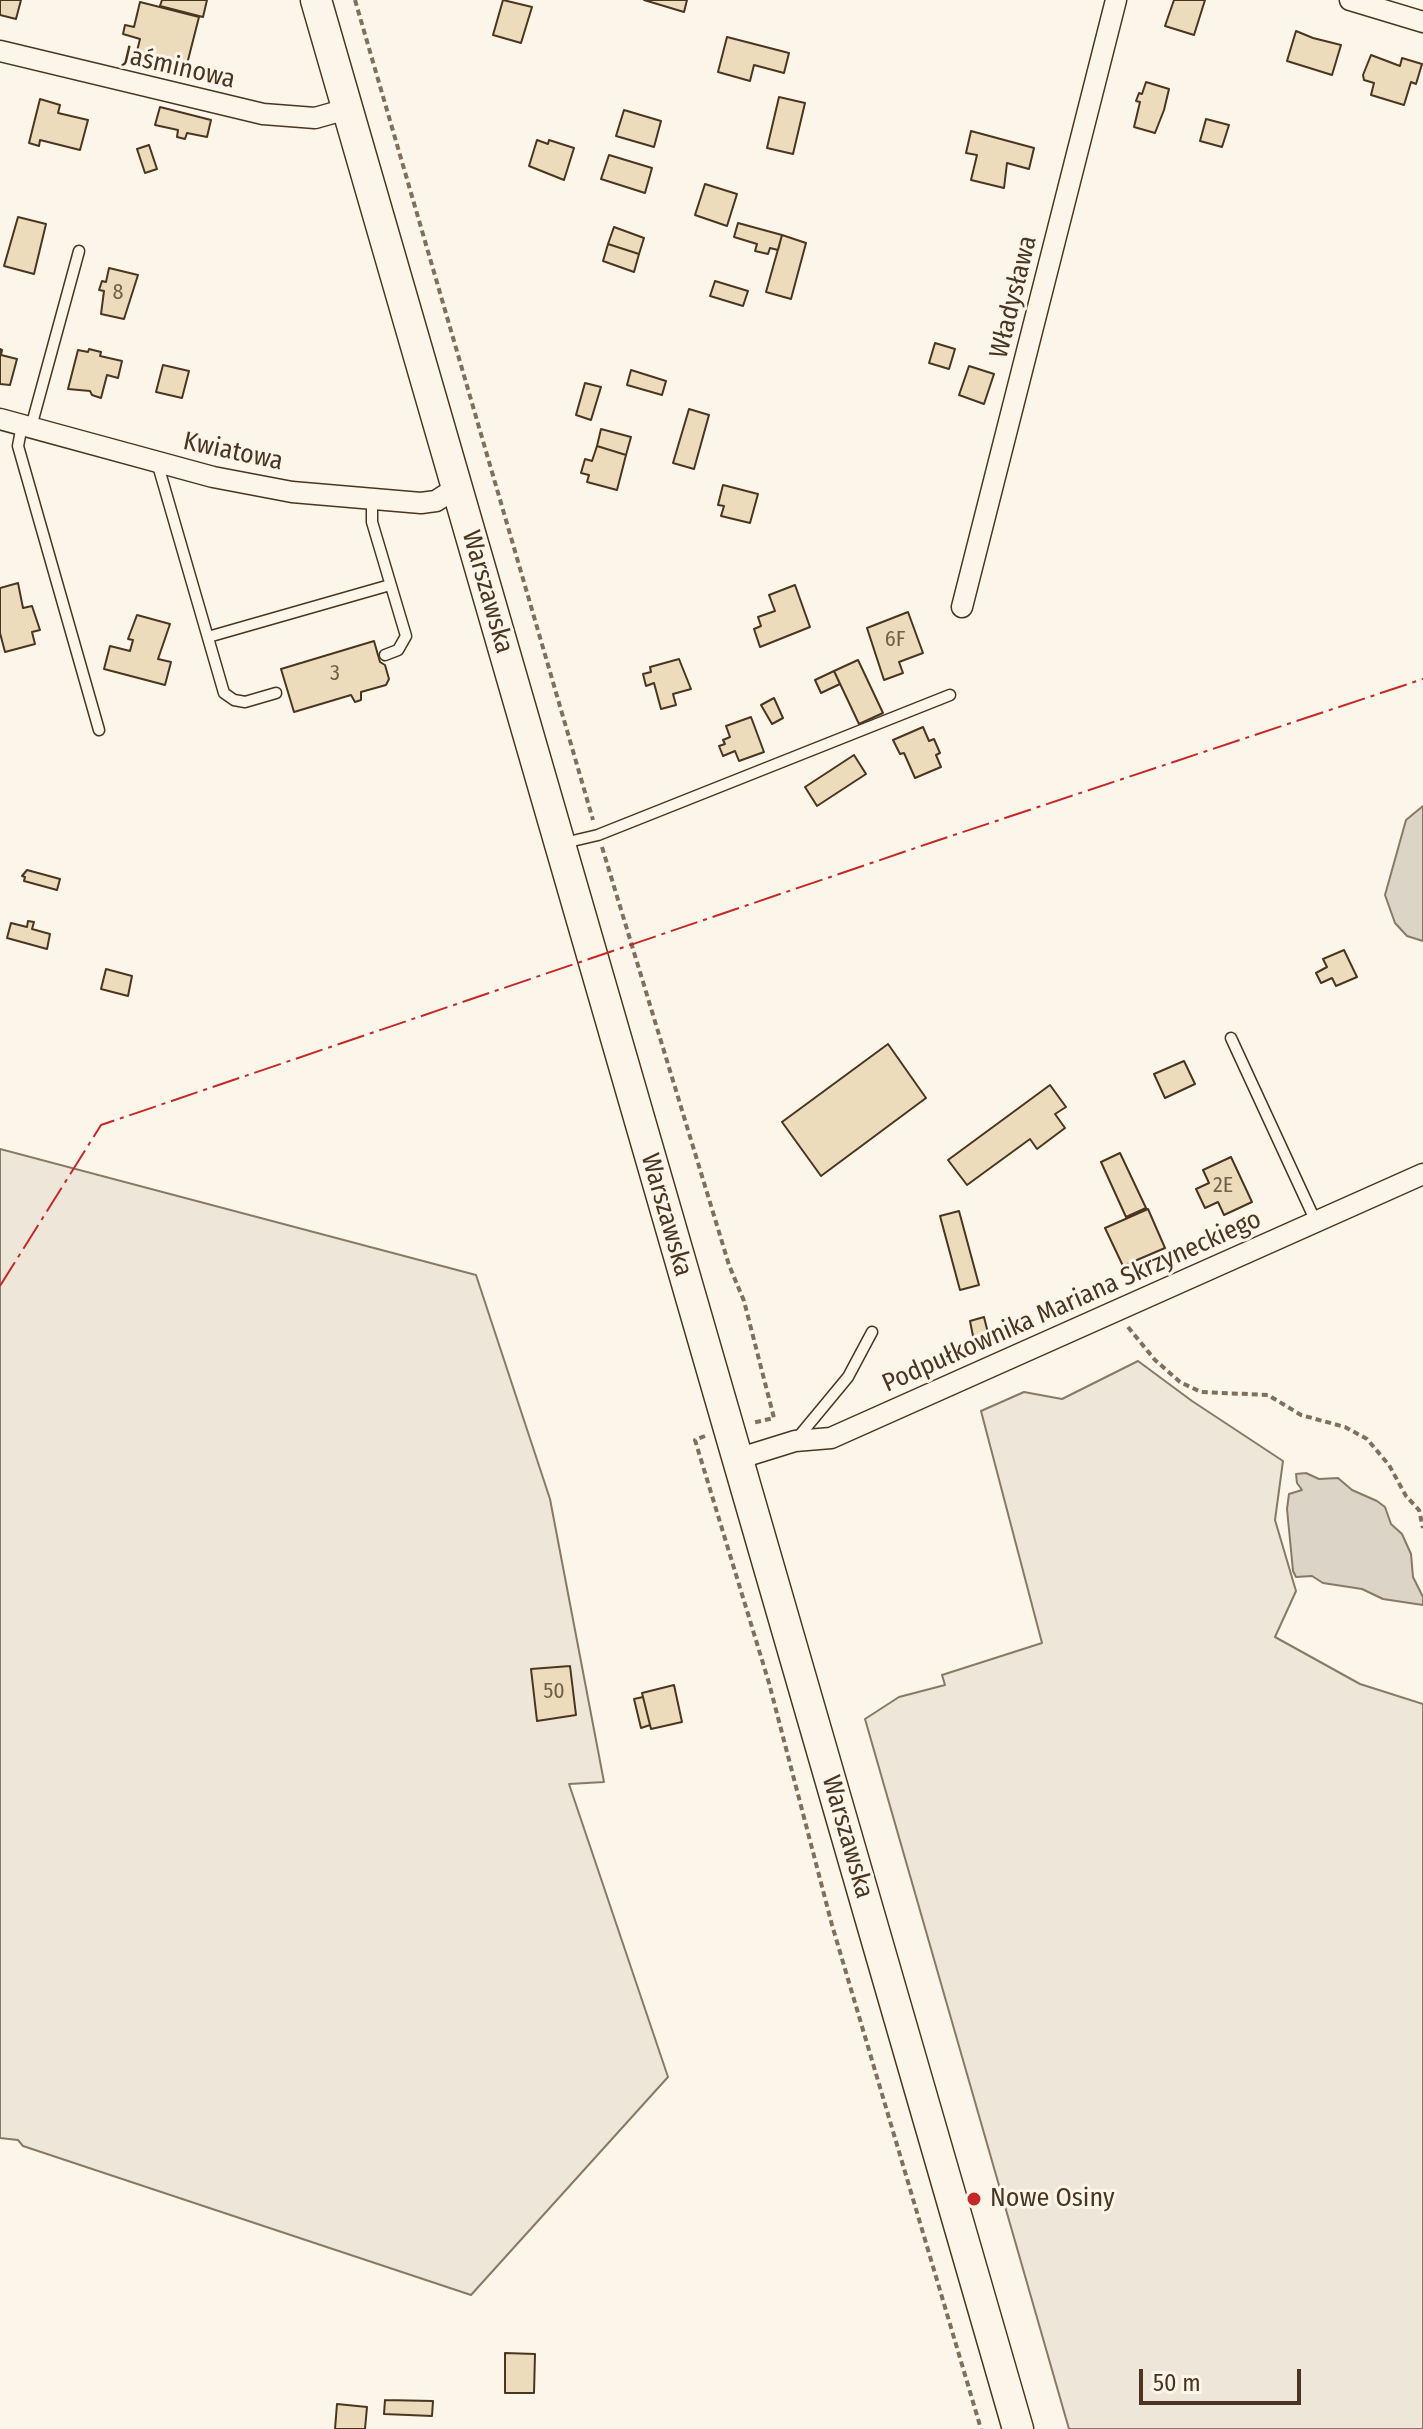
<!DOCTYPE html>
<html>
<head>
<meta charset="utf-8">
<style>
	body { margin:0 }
	#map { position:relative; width:1423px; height:2429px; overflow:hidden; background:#fbf6e9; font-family:"Fira Sans Condensed",sans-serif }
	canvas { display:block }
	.scale { position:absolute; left:1139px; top:2369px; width:162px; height:36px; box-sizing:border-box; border:4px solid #4a3520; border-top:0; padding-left:10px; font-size:24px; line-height:28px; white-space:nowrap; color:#4a3520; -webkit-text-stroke:6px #fbf6e9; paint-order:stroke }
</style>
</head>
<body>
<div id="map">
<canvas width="1423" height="2429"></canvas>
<div class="scale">50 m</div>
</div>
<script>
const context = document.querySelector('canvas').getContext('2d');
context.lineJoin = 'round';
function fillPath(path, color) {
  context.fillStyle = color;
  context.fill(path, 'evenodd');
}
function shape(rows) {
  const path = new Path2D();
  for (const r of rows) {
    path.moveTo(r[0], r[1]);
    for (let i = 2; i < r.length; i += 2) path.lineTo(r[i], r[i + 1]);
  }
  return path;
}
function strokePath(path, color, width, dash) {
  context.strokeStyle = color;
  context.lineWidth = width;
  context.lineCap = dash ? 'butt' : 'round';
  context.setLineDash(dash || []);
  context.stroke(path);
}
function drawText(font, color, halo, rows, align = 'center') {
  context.font = font + ' "Fira Sans Condensed",sans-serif';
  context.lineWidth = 6;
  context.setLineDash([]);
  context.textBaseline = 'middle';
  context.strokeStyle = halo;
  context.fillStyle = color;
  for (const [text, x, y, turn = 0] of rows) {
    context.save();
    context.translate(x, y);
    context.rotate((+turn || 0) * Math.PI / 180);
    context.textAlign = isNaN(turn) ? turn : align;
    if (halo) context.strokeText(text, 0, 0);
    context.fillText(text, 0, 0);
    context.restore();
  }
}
const green = shape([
	[0,1149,476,1275,550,1499,604,1782,569,1784,668,2077,471,2295,23,2146,18,2140,0,2138,0,1149],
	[1138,1361,1192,1401,1283,1461,1275,1520,1296,1591,1275,1637,1360,1684,1423,1704,1423,2429,1069,2429,865,1719,899,1697,945,1685,942,1675,1042,1643,981,1411,1024,1392,1062,1399,1138,1361]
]);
const water = shape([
	[1423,806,1423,941,1407,936,1395,923,1385,895,1406,820,1423,806],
	[1306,1473,1319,1479,1338,1478,1352,1490,1377,1501,1385,1507,1391,1524,1402,1534,1411,1554,1413,1577,1423,1597,1423,1605,1383,1599,1362,1589,1323,1583,1312,1576,1296,1577,1293,1571,1287,1509,1289,1494,1302,1490,1297,1483,1296,1474,1306,1473]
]);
const building = shape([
	[0,0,21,0,16,19,0,15,0,0],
	[162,0,207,0,203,17,160,6,162,0],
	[503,0,532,7,521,43,493,35,503,0],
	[644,0,687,0,684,12,644,0],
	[1174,0,1205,0,1194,35,1165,26,1174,0],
	[140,2,199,17,186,68,136,55,140,39,123,34,125,25,134,27,140,2],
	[1296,31,1313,38,1341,45,1332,75,1287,61,1296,31],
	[727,37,789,53,784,73,754,65,750,81,718,72,727,37],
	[1371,55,1400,66,1402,58,1422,64,1416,84,1411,82,1404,105,1371,95,1374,83,1364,80,1363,75,1371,55],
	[1146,82,1169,89,1164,110,1155,133,1134,127,1140,102,1136,101,1139,93,1142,94,1146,82],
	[779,97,805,103,793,154,767,148,779,97],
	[40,99,60,105,58,113,88,120,80,150,40,140,39,146,29,143,40,99],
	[160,107,211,120,207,137,187,133,185,139,177,137,178,130,155,125,160,107],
	[624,110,661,121,654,147,616,136,624,110],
	[1206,119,1229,125,1222,147,1200,141,1206,119],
	[971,131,1034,148,1029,169,1007,163,1004,188,971,180,977,155,966,153,971,131],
	[537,140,548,144,549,140,574,148,564,180,529,166,537,140],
	[149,145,157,169,145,173,137,149,149,145],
	[609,155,652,168,645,193,601,179,609,155],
	[705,184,737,194,727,226,695,215,705,184],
	[18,217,46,224,34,274,4,266,18,217],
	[738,223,782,235,778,250,770,248,768,254,755,251,757,244,734,237,738,223],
	[614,227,644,238,639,254,608,244,614,227],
	[782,235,806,243,791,299,766,292,782,235],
	[608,244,639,254,634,272,603,261,608,244],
	[109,268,138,275,124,319,101,314,104,291,99,290,102,281,106,282,109,268],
	[715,281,748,291,743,306,710,296,715,281],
	[935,343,955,349,949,369,929,363,935,343],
	[0,349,2,350,1,355,17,359,10,385,0,384,0,349],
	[89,349,101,352,100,356,122,361,118,378,107,375,101,398,92,395,90,391,68,389,78,350,88,352,89,349],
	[163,365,189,371,182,398,156,392,163,365],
	[969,366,994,374,984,404,959,395,969,366],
	[631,370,666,381,662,395,627,385,631,370],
	[585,383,601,387,591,420,576,415,585,383],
	[689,409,709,415,694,469,673,463,689,409],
	[601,429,631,437,626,455,597,446,601,429],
	[597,446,626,455,617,490,587,482,589,475,581,473,585,459,592,461,597,446],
	[723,485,758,494,750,523,721,516,724,506,718,505,723,485],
	[18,583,23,608,32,606,40,630,32,632,35,644,5,652,0,633,0,588,18,583],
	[795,585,810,627,760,647,754,629,761,626,758,617,775,611,769,595,795,585],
	[908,612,923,653,899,662,903,673,884,680,867,628,908,612],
	[137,615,170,624,158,659,171,662,165,685,104,669,110,646,130,651,133,640,128,639,137,615],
	[374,641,380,662,385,665,389,679,386,685,361,692,361,700,355,702,351,695,294,712,281,669,374,641],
	[679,659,691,689,673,694,676,705,661,709,654,683,646,686,643,674,651,672,650,667,679,659],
	[858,660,883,713,859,724,834,671,858,660],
	[834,671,840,684,821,693,815,680,834,671],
	[774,698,783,718,772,724,761,705,774,698],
	[751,717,764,752,739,761,735,751,723,756,719,746,725,744,723,740,730,737,726,726,751,717],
	[923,727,929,741,934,739,940,753,936,755,941,767,915,778,904,753,900,754,893,740,923,727],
	[854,755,866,774,817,806,805,787,854,755],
	[27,870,60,879,57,890,24,881,25,877,22,876,27,870],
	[28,921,34,922,32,929,50,934,47,949,7,938,11,923,27,927,28,921],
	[1344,950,1357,977,1336,986,1332,978,1321,983,1316,973,1327,967,1323,959,1344,950],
	[106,969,132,976,128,996,101,989,106,969],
	[888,1044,926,1098,821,1176,782,1122,888,1044],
	[1184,1061,1195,1084,1165,1098,1154,1074,1184,1061],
	[1050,1085,1066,1107,1055,1114,1065,1128,1037,1149,1030,1139,967,1185,948,1160,1050,1085],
	[1120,1153,1146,1208,1126,1217,1101,1162,1120,1153],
	[1231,1157,1252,1202,1224,1215,1218,1202,1205,1208,1196,1189,1209,1183,1203,1170,1231,1157],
	[1148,1209,1165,1248,1123,1266,1105,1228,1148,1209],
	[959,1211,979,1285,960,1290,940,1216,959,1211],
	[984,1317,989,1337,974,1341,970,1321,984,1317],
	[570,1666,576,1715,537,1721,531,1669,570,1666],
	[674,1685,682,1722,651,1729,642,1693,674,1685],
	[643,1697,650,1725,641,1728,634,1699,643,1697],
	[505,2353,535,2354,534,2393,505,2393,505,2353],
	[385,2400,433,2401,432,2416,384,2414,385,2400],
	[337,2404,367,2407,365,2429,335,2429,337,2404]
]);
const path = shape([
	[355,0,593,820],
	[602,847,729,1265,744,1301,774,1418,752,1423],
	[1128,1327,1155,1360,1180,1382,1201,1392,1268,1395,1301,1415,1345,1427,1367,1439,1389,1465,1406,1496,1419,1510,1423,1528],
	[705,1436,695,1440,769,1683,832,1925,981,2429]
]);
const service = shape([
	[22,425,18,446,99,730],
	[31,427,79,251],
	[157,462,224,693,234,700,245,702,276,693],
	[372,500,372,522,406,636,398,650,385,655],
	[208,637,390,585],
	[564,843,598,835,950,695],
	[1231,1038,1316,1222],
	[795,1441,848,1377,872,1332]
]);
const minor = shape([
	[1350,0,1423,22],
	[0,51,263,114,315,118,347,109],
	[0,419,213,477,292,492,421,503,436,501,456,488],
	[962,607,1116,0],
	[737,1459,795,1441,831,1438,1423,1174]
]);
const primary = shape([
	[316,0,1018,2429]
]);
const power = shape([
	[0,1286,101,1125,936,841,1423,679]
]);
const markers = [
	[974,2199,8,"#c62828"]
];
const numberNames = [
	["8",118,293],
	["6F",895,640],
	["3",335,674],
	["2E",1223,1186],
	["50",554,1692]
];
const streetNames = [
	["Jaśminowa",179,68,13],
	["Władysława",1014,297,-76],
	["Kwiatowa",233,452,12],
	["Warszawska",487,592,74],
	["Warszawska",666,1215,74],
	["Podpułkownika Mariana Skrzyneckiego",1072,1302,-24],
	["Warszawska",847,1837,74]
];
const poiNames = [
	["Nowe Osiny",990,2199]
];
fillPath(green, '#ede6d9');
strokePath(green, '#887966', 2);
fillPath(water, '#dcd4c6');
strokePath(water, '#887966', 2);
fillPath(building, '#ecdcbc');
strokePath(building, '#4a3520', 2);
strokePath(service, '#4a3520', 13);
strokePath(minor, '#4a3520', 23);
strokePath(primary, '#4a3520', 33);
strokePath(path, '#7f6f5c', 4, [6, 4]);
strokePath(service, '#fbf6e9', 10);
strokePath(minor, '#fbf6e9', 20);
strokePath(primary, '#fbf6e9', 30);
strokePath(power, '#c62828', 2, [28, 6, 4, 6]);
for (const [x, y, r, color] of markers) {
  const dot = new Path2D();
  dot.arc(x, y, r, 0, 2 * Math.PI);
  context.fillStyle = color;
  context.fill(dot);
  strokePath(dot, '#fbf6e9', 3);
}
drawText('22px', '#725f47', null, numberNames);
drawText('26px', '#4a3520', '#fbf6e9', streetNames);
drawText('26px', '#4a3520', '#fbf6e9', poiNames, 'left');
</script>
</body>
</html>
